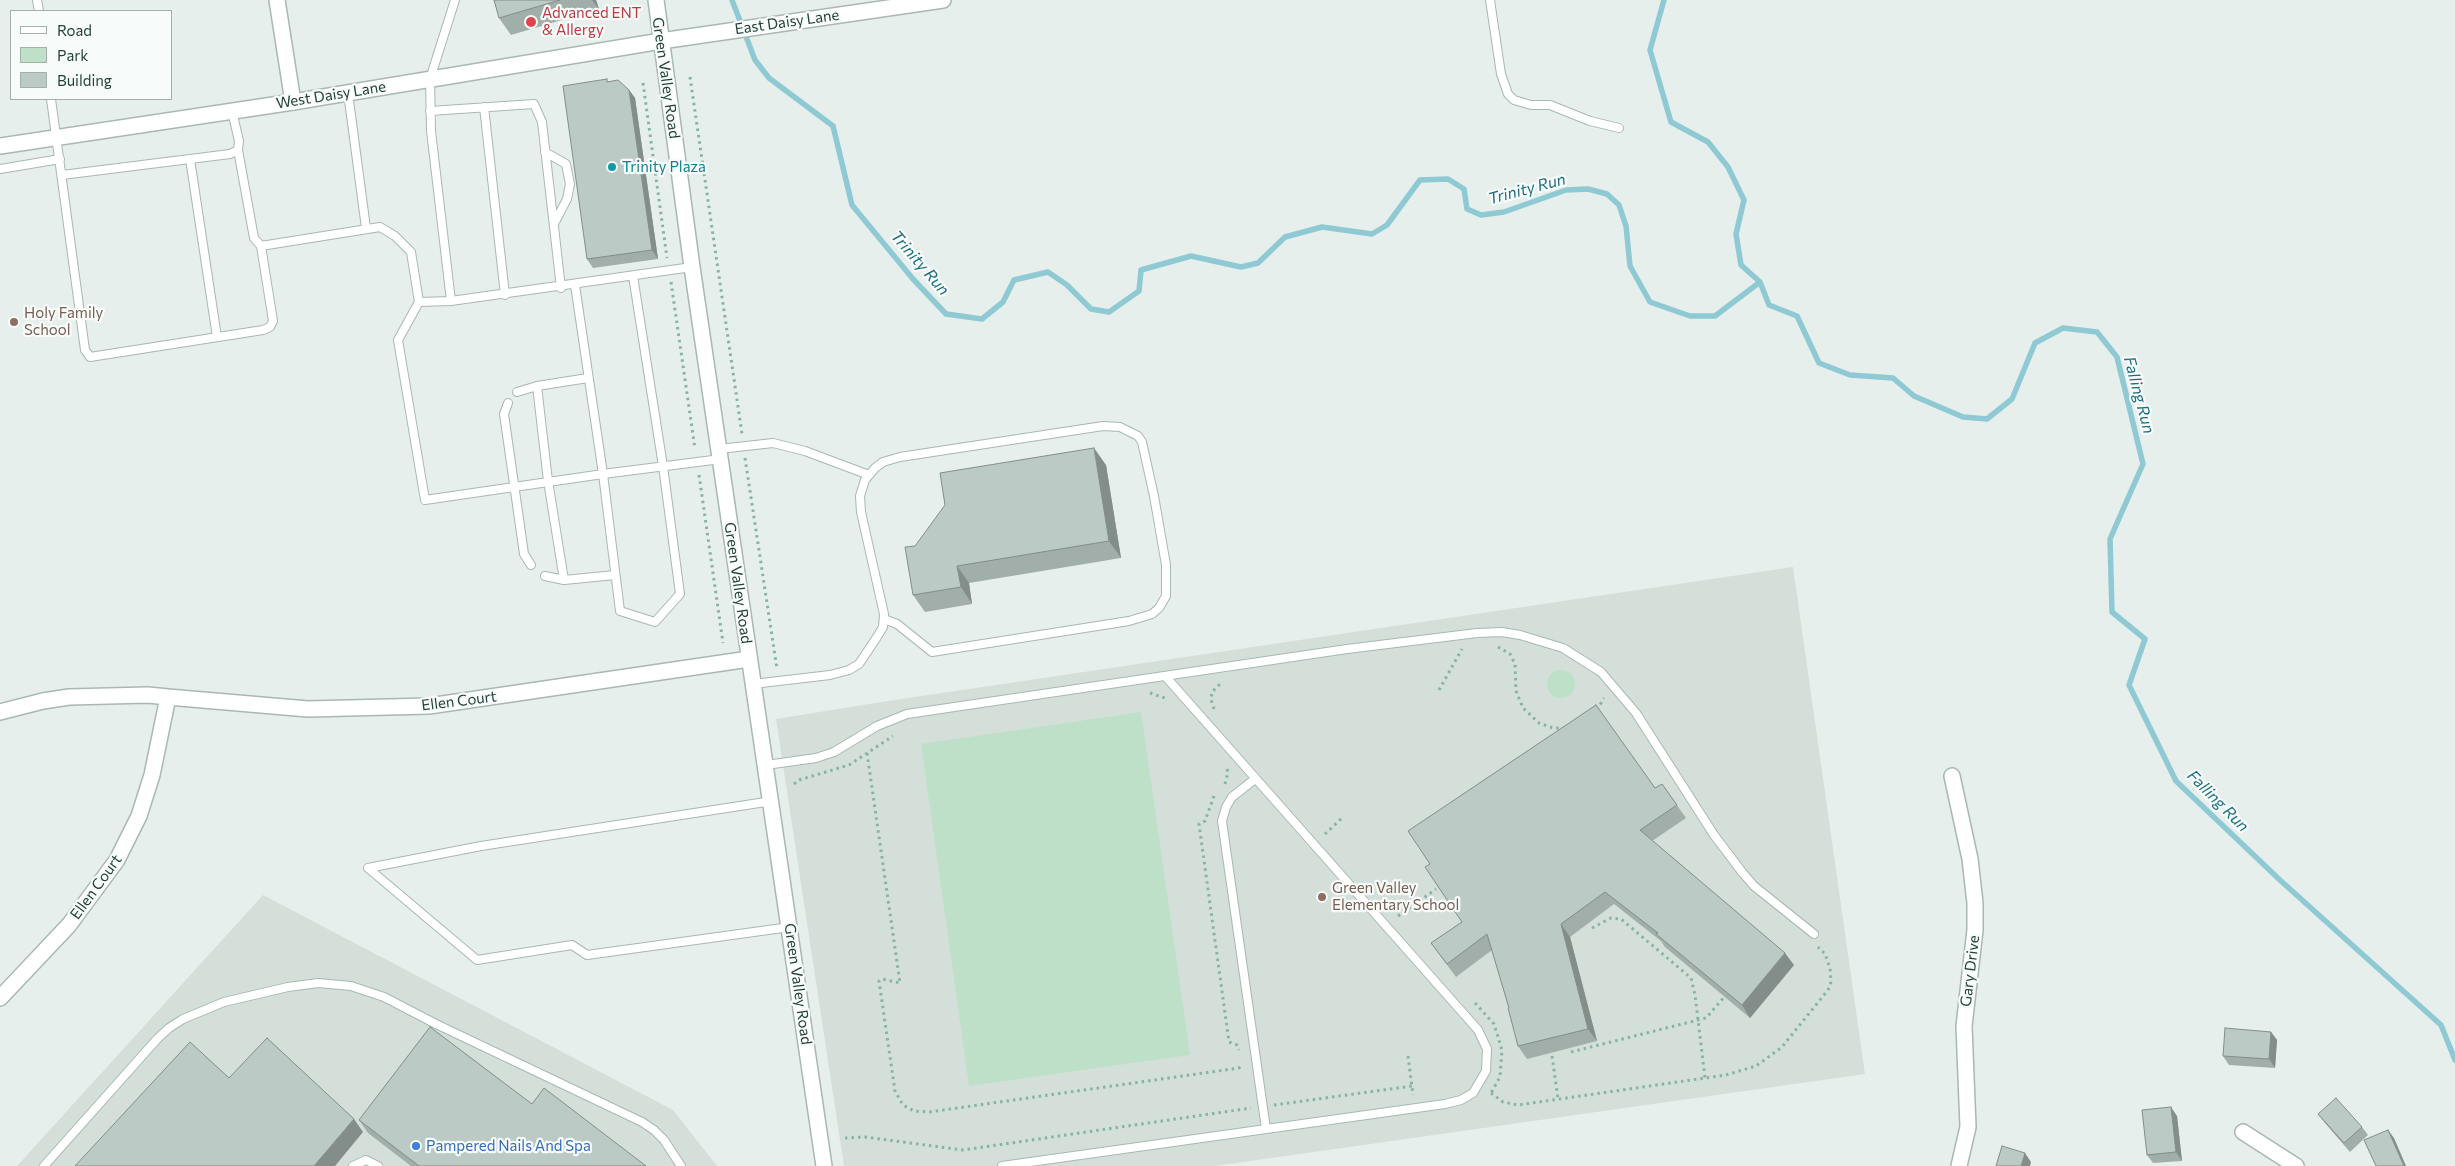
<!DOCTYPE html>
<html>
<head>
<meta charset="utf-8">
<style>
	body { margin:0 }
	#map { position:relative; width:2455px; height:1166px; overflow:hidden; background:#e6efeb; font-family:Commissioner,sans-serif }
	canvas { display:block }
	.legend { position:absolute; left:10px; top:10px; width:162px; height:90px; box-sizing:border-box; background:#f7fbf9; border:1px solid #a3b1ad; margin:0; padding:6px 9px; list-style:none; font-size:15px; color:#24423a }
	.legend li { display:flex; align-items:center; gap:10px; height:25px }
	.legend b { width:25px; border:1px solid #a3b1ad }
</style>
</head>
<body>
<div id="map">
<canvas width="2455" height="1166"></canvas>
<ul class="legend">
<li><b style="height:6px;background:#fff"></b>Road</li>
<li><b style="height:14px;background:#bfe0c8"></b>Park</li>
<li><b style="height:14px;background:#bbcac4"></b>Building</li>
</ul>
</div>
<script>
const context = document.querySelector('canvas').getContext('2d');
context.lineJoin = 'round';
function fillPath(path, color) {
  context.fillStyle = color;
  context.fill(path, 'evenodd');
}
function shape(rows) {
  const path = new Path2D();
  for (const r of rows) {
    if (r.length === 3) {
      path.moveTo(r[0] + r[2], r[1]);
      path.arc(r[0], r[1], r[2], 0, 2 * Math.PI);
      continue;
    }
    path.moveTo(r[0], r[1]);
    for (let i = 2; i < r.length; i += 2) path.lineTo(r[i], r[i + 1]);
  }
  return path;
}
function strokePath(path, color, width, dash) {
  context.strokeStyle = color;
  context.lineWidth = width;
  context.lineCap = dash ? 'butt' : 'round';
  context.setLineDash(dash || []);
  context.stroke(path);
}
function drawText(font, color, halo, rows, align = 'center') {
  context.font = font + ' Commissioner,sans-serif';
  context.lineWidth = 4.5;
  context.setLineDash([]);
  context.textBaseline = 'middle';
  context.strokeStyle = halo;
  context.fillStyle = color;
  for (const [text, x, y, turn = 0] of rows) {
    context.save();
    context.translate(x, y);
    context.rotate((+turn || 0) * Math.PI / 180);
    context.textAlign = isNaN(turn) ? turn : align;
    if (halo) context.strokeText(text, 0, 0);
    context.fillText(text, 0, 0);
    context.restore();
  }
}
const built = shape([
	[1793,567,1865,1074,1215,1166,844,1166,776,719,888,701],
	[263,895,673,1110,717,1166,17,1166]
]);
const green = shape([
	[1561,684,14],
	[1141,712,1190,1055,969,1086,921,744]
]);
const stream = shape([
	[732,0,755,60,769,78,833,126,852,205,913,279,946,314,982,319,1003,302,1014,280,1048,272,1067,285,1091,309,1109,312,1139,291,1141,270,1191,256,1241,267,1258,263,1285,237,1322,227,1372,234,1387,225,1420,180,1448,179,1464,189,1467,209,1481,215,1504,212,1566,190,1588,189,1607,194,1619,205,1626,226,1630,266,1650,302,1690,316,1715,316,1760,282],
	[1664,0,1650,50,1671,122,1708,142,1728,167,1744,200,1736,234,1741,265,1760,282,1769,305,1797,316,1819,363,1850,375,1893,378,1914,396,1963,417,1987,419,2012,399,2035,343,2063,328,2097,332,2117,357,2143,464,2110,539,2112,612,2145,639,2129,685,2176,781,2281,881,2441,1025,2455,1060]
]);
const path = shape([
	[690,77,742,434],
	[643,83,667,258],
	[671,282,695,449],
	[745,458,777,669],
	[699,475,723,643],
	[1498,647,1510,654,1515,664,1516,691,1523,708,1539,723,1553,728,1564,728],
	[1439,690,1462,649],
	[1150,693,1165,698],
	[1214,709,1211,699,1212,692,1222,682],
	[1597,710,1604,698],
	[867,753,900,983,882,979,879,981,895,1091,903,1105,914,1111,929,1112,1239,1068,1241,1064],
	[794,784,799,780,849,765,893,736],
	[1225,784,1228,772,1226,766],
	[1214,796,1205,821,1199,824,1229,1042,1237,1045,1239,1050],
	[1325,834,1342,818],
	[1398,916,1436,889],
	[1592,928,1611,918,1621,919,1691,978,1695,995,1705,1078],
	[1475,1003,1494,1024,1502,1050,1500,1077,1491,1093],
	[1571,1052,1706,1018,1726,995],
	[1408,1056,1413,1095],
	[1552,1056,1558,1099],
	[1491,1093,1503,1102,1518,1105,1726,1075,1756,1066,1782,1047,1828,990,1831,982,1830,968,1825,954,1818,947],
	[1274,1105,1412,1086],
	[845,1138,865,1137,963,1150,1251,1108]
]);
const service = shape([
	[37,0,39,11],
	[455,0,430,79,431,131,451,301,692,267],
	[1490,0,1501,74,1508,94,1514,100,1531,105,1550,105,1590,121,1619,128],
	[348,93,366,228],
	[51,99,85,350,90,357,263,330,270,327,273,321,261,246],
	[484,107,505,295],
	[430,111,534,104,542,122,561,288],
	[238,150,254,238,261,246,380,227,395,236,411,252,419,302],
	[545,152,566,164,570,184,567,199,554,224],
	[190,159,217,337],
	[0,169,60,159],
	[62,175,230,154,238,150,239,141,232,111],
	[575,285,603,474,721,459],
	[451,301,419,302,398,340,425,500,603,474,620,611,655,622,680,594,663,466,633,276],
	[517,392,537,386],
	[508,403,504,414,524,554,531,565],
	[719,449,773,443,805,451,869,475],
	[545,576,564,580,615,575],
	[564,580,548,481,537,386,588,378],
	[753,684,830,675,849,670,859,664,877,637,883,627,884,614,861,512,860,496,865,480,875,468,883,462,900,457,1103,426,1120,427,1138,436,1142,442,1154,496,1166,565,1166,596,1159,608,1152,614,1129,621,932,652,897,624,884,619],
	[766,765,816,758,834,752,877,726,907,714,1347,649,1477,633,1502,632,1520,635,1563,648,1601,672,1636,713,1714,835,1742,872,1754,886,1814,934],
	[1255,779,1232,797,1226,807,1222,821,1266,1129],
	[772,801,481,846,368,868,477,960,572,945,587,955,790,927],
	[44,1166,158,1038,169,1028,183,1019,224,1002,288,987,318,983,351,986,384,997,436,1024,642,1122,654,1130,664,1140,681,1166],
	[353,1166,366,1160,378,1166],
	[1002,1166,1445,1104,1461,1100,1473,1093,1486,1071,1487,1049,1478,1030,1166,677]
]);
const minor = shape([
	[277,0,293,102],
	[168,697,308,709,429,706,749,659],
	[0,712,43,701,69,697,148,695,168,697,152,775,139,816,117,860,69,925,0,998],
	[1952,776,1970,859,1975,903,1975,930,1964,1026,1968,1127,1959,1166],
	[2243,1132,2296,1166]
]);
const tertiary = shape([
	[656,0,692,267,824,1166],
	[0,146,293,102,661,41,943,0]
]);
const wall = shape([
	[494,0,596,0,599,9,511,35,499,18],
	[609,82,629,90,635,98,658,259,593,268,587,259],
	[1106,465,1121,558,969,583,972,604,925,612,913,595,915,546],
	[1662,784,1686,818,1652,841,1794,965,1750,1018,1665,947,1661,941,1614,904,1570,937,1597,1041,1527,1059,1518,1046,1509,1008,1492,950,1456,977,1431,943],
	[2271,1032,2277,1040,2275,1068,2229,1065,2223,1056],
	[532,1104,646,1166,411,1166,368,1133,359,1120],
	[2318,1114,2362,1127,2368,1135,2350,1152,2324,1122],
	[2177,1116,2182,1161,2153,1163,2147,1155]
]);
const shadedWall = shape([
	[592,0,596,0,599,9],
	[629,90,635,98,658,259,652,250],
	[1094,448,1106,465,1121,558,1109,541],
	[957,566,969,583,972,604,961,587],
	[1561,924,1570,937,1597,1041,1588,1029],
	[1785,953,1794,965,1750,1018,1742,1005],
	[2271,1032,2277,1040,2275,1068,2269,1059],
	[2171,1107,2177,1116,2182,1161,2176,1152],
	[354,1119,363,1132,335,1166,314,1166],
	[2388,1130,2394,1138,2406,1166,2404,1166],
	[2025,1153,2031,1162,2030,1166,2021,1166]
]);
const building = shape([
	[494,0,560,0,499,18,494,0],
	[607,79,607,82,618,80,629,90,652,250,587,259,563,86,607,79],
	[1094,448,1109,541,957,566,961,587,913,595,905,547,915,546,945,505,940,473,1094,448],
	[1596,705,1655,788,1662,784,1677,805,1640,830,1785,953,1742,1005,1656,934,1658,933,1605,892,1561,924,1588,1029,1518,1046,1508,1008,1509,1008,1487,934,1447,964,1431,943,1462,922,1425,867,1430,864,1408,831,1596,705],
	[430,1027,532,1104,544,1088,646,1166,419,1166,359,1120,430,1027],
	[2225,1028,2271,1032,2269,1059,2223,1056,2225,1028],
	[267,1038,354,1119,314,1166,75,1166,190,1042,229,1078,267,1038],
	[2336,1098,2362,1127,2344,1143,2318,1114,2336,1098],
	[2171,1107,2176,1152,2147,1155,2142,1110,2171,1107],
	[2388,1130,2404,1166,2376,1166,2364,1140,2388,1130],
	[2002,1146,2025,1153,2021,1166,1996,1166,2002,1146]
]);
const markers = [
	[531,22,6,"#e0444e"],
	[612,167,5,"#0f9aa8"],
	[14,322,5,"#8d6e63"],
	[1322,897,5,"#8d6e63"],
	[416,1146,5,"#3f7fe0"]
];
const healthNames = [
	["Advanced ENT",542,13],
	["& Allergy",542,30]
];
const streetNames = [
	["East Daisy Lane",787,22,-8],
	["Green Valley Road",666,78,82],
	["West Daisy Lane",331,95,-9],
	["Green Valley Road",738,583,82],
	["Ellen Court",459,701,-7],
	["Ellen Court",96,887,-54],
	["Gary Drive",1970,971,-83],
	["Green Valley Road",798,984,82]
];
const cultureNames = [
	["Trinity Plaza",622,167]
];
const educationNames = [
	["Holy Family",24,313],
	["School",24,330],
	["Green Valley",1332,888],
	["Elementary School",1332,905]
];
const shopNames = [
	["Pampered Nails And Spa",426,1146]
];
const waterNames = [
	["Trinity Run",1527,189,-15],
	["Trinity Run",920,263,49],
	["Falling Run",2139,395,75],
	["Falling Run",2218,801,45]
];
fillPath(built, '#d4dfda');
fillPath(green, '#bfe0c8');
strokePath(stream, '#8ec9d4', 5.5);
strokePath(service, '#a8b8b2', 10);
strokePath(minor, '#a8b8b2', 18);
strokePath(tertiary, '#a8b8b2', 18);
strokePath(path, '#86b3a5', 3, [2.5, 4]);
strokePath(service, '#fff', 8);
strokePath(minor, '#fff', 15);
strokePath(tertiary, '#fff', 15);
fillPath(wall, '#a1aea9');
fillPath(shadedWall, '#838d89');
fillPath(building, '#bbcac4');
strokePath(building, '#838d89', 1);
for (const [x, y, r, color] of markers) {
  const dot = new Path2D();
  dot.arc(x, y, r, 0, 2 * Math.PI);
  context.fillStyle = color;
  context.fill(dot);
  strokePath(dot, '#f7fbf9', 2);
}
drawText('15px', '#be3a42', '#f7fbf9', healthNames, 'left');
drawText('15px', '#24423a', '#f7fbf9', streetNames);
drawText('15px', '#0d838f', '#f7fbf9', cultureNames, 'left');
drawText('15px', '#785e54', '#f7fbf9', educationNames, 'left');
drawText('15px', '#366cbe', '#f7fbf9', shopNames, 'left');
drawText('italic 16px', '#1c6f80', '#f7fbf9', waterNames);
</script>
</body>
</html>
